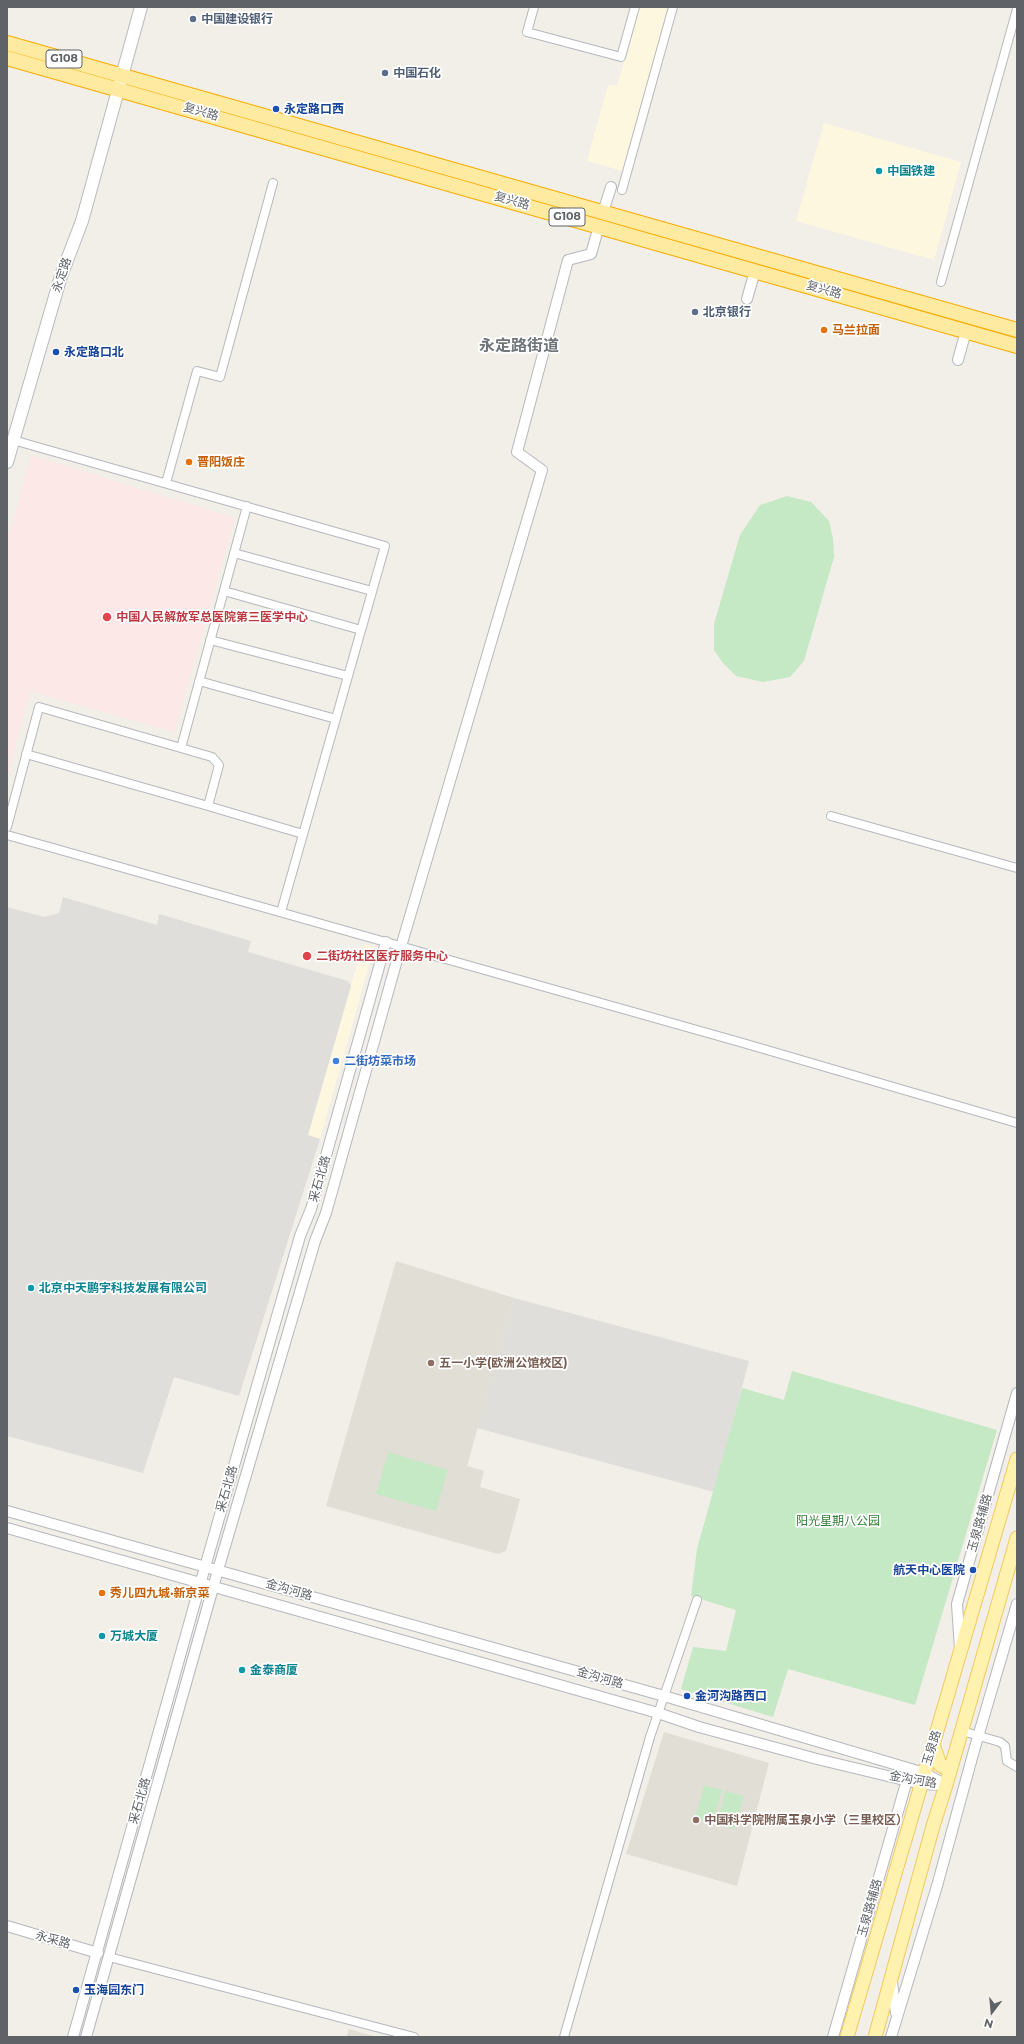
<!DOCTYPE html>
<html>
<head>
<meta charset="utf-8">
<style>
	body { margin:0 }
	#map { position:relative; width:1024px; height:2044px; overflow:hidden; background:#f1efe8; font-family:Montserrat,sans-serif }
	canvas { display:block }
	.frame { position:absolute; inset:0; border:8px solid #5f6368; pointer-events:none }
	.north { position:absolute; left:972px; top:1992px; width:40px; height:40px; -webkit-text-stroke:3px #fff; paint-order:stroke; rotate:196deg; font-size:11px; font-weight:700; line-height:16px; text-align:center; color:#5f6368 }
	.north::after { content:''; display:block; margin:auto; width:14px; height:18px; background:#5f6368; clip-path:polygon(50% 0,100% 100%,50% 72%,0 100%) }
</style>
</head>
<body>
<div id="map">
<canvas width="1024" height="2044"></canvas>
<div class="frame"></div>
<div class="north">N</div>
</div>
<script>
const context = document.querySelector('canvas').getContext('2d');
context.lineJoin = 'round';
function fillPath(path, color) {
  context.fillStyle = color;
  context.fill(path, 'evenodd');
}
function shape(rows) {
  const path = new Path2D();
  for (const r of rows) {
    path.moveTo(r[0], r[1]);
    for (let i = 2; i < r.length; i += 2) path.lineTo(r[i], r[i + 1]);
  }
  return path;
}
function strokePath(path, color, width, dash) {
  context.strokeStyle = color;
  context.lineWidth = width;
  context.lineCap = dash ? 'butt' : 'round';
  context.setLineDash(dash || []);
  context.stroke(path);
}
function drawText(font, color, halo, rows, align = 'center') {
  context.font = font + ' Montserrat,"Noto Sans SC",sans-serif';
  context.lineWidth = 3.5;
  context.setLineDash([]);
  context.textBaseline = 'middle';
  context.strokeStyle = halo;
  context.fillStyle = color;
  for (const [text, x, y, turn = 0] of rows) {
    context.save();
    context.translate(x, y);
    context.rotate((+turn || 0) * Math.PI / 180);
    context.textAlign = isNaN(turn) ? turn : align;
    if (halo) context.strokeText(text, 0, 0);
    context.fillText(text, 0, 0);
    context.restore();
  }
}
const commercial = shape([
	[640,7,668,7,623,171,587,161,608,85,617,86],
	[824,123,961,162,934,260,796,221],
	[363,944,374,947,320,1139,308,1135]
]);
const industrial = shape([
	[63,897,157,925,159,914,251,941,248,952,348,981,351,986,308,1135,320,1139,239,1396,174,1377,143,1473,7,1436,7,907,44,917,59,913],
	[514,1298,749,1361,714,1492,477,1428]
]);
const education = shape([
	[396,1261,514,1298,467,1466,484,1471,480,1487,520,1499,506,1551,498,1554,326,1506],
	[664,1732,769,1763,737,1886,626,1854],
	[349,2029,377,2037,346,2037]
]);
const medical = shape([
	[31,455,235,518,174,732,30,691,7,778,7,543]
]);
const green = shape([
	[787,496,811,502,829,521,833,538,834,557,804,661,790,677,763,682,736,676,723,663,714,650,714,624,740,535,760,505],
	[792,1371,997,1430,915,1705,788,1669,773,1717,681,1689,693,1647,726,1651,736,1610,691,1596,697,1549,742,1388,784,1400],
	[388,1452,448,1470,436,1511,376,1494],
	[704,1785,722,1790,713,1823,695,1818],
	[725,1791,744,1796,735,1829,717,1824]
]);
const minor = shape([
	[534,7,527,32,621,57,635,7],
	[622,190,673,7],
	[941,282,1017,9],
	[13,440,385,546,281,912],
	[166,483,197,371,220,377,273,183],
	[234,553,372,591],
	[224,591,361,630],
	[210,640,348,676],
	[199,681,336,719],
	[181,748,247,506],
	[208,806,303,834],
	[831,816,1017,868],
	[7,827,39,707,212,757,219,765,208,806,26,754],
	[7,835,743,1043,1017,1123],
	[962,1731,1000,1742,1005,1746,1007,1761,1017,1767],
	[109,1957,414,2037],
	[564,2037,650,1737,697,1600]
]);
const tertiary = shape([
	[603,212,611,187],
	[747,299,755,271],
	[958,360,966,331],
	[7,1511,664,1696,911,1769,924,1773,946,1785],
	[7,1528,658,1713,699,1727,817,1759,921,1784,944,1785],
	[960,1649,957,1604,1017,1393],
	[7,1926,98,1953],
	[892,1982,896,2013],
	[73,2037,205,1567,300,1236,311,1209,386,942],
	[86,2037,218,1570,315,1241,326,1213,397,960,542,470,517,452,568,260,591,254,599,226],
	[833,2037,907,1780],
	[891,2037,937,1886,975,1747,1017,1604]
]);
const secondary = shape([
	[7,462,61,276,82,221,141,7]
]);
const primary = shape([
	[933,1744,940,1765,946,1768,952,1764],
	[847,2037,1017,1459],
	[875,2037,933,1826,946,1785,1017,1538]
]);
const trunk = shape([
	[7,43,1017,330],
	[7,58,1017,346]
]);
const markers = [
	[193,19,4,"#5c6f8a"],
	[385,73,4,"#5c6f8a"],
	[276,109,4,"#1a4fb4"],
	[879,171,4,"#0f9aa8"],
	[695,312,4,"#5c6f8a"],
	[824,330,4,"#e8710a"],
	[56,352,4,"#1a4fb4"],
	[189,462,4,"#e8710a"],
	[107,617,5,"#e0444e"],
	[307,956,5,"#e0444e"],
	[336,1061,4,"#3f7fe0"],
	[31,1288,4,"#0f9aa8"],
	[431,1363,4,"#8d6e63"],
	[973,1570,4,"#1a4fb4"],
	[102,1593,4,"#e8710a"],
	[102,1636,4,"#0f9aa8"],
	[242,1670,4,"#0f9aa8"],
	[687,1696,4,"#1a4fb4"],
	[696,1820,4,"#8d6e63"],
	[76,1990,4,"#1a4fb4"]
];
const shields = [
	[64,59,36],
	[567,217,36]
];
const shieldNames = [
	["G108",64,59],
	["G108",567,217]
];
const serviceNames = [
	["中国建设银行",201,19],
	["中国石化",393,73],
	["北京银行",703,312]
];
const transitNames = [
	["永定路口西",284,109],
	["永定路口北",64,352],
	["航天中心医院",965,1570,"right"],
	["金河沟路西口",695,1696],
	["玉海园东门",84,1990]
];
const streetNames = [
	["复兴路",201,112,16],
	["复兴路",512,201,16],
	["永定路",62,275,-71],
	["复兴路",824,290,16],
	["采石北路",320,1179,-74],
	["采石北路",227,1489,-74],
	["玉泉路辅路",980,1523,-74],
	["金沟河路",289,1590,16],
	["金沟河路",600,1678,16],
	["玉泉路",932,1748,-73],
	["金沟河路",913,1780,10],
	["采石北路",140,1801,-74],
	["玉泉路辅路",870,1908,-74],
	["永采路",53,1940,16]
];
const cultureNames = [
	["中国铁建",887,171],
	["北京中天鹏宇科技发展有限公司",39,1288],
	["万城大厦",110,1636],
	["金泰商厦",250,1670]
];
const foodNames = [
	["马兰拉面",832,330],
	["晋阳饭庄",197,462],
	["秀儿四九城·新京菜",110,1593]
];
const healthNames = [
	["中国人民解放军总医院第三医学中心",116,617],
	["二街坊社区医疗服务中心",316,956]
];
const shopNames = [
	["二街坊菜市场",344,1061]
];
const educationNames = [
	["五一小学(欧洲公馆校区)",439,1363],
	["中国科学院附属玉泉小学（三里校区）",704,1820]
];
const parkNames = [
	["阳光星期八公园",838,1521]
];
const districtNames = [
	["永定路街道",519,346]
];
fillPath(commercial, '#fef7e0');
fillPath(industrial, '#e0deda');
fillPath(education, '#e1ded6');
fillPath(medical, '#fce8e6');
fillPath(green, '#c5e8c5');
strokePath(minor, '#b5b8bc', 10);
strokePath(tertiary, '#b5b8bc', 12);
strokePath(secondary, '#b6babf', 14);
strokePath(primary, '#f2c960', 15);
strokePath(trunk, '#f9ab00', 16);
strokePath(minor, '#fff', 8);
strokePath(tertiary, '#fff', 10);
strokePath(secondary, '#fff', 12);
strokePath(primary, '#fff2af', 13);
strokePath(trunk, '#feeaa1', 14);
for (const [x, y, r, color] of markers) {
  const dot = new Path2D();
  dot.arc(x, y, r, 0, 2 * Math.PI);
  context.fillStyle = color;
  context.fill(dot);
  strokePath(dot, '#fff', 1.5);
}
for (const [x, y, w] of shields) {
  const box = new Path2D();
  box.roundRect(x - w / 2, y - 9, w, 18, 3);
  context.fillStyle = '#fff';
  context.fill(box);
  strokePath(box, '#5f6368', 1);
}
drawText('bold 11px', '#5f6368', null, shieldNames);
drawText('bold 12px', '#4e5e75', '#fff', serviceNames, 'left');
drawText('bold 12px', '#164399', '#fff', transitNames, 'left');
drawText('12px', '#5f6368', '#fff', streetNames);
drawText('bold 12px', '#0d838f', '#fff', cultureNames, 'left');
drawText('bold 12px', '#c56008', '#fff', foodNames, 'left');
drawText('bold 12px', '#be3a42', '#fff', healthNames, 'left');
drawText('bold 12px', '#366cbe', '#fff', shopNames, 'left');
drawText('bold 12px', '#785e54', '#fff', educationNames, 'left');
drawText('12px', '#348238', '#fff', parkNames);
drawText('bold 16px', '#70757a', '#fff', districtNames);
</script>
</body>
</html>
